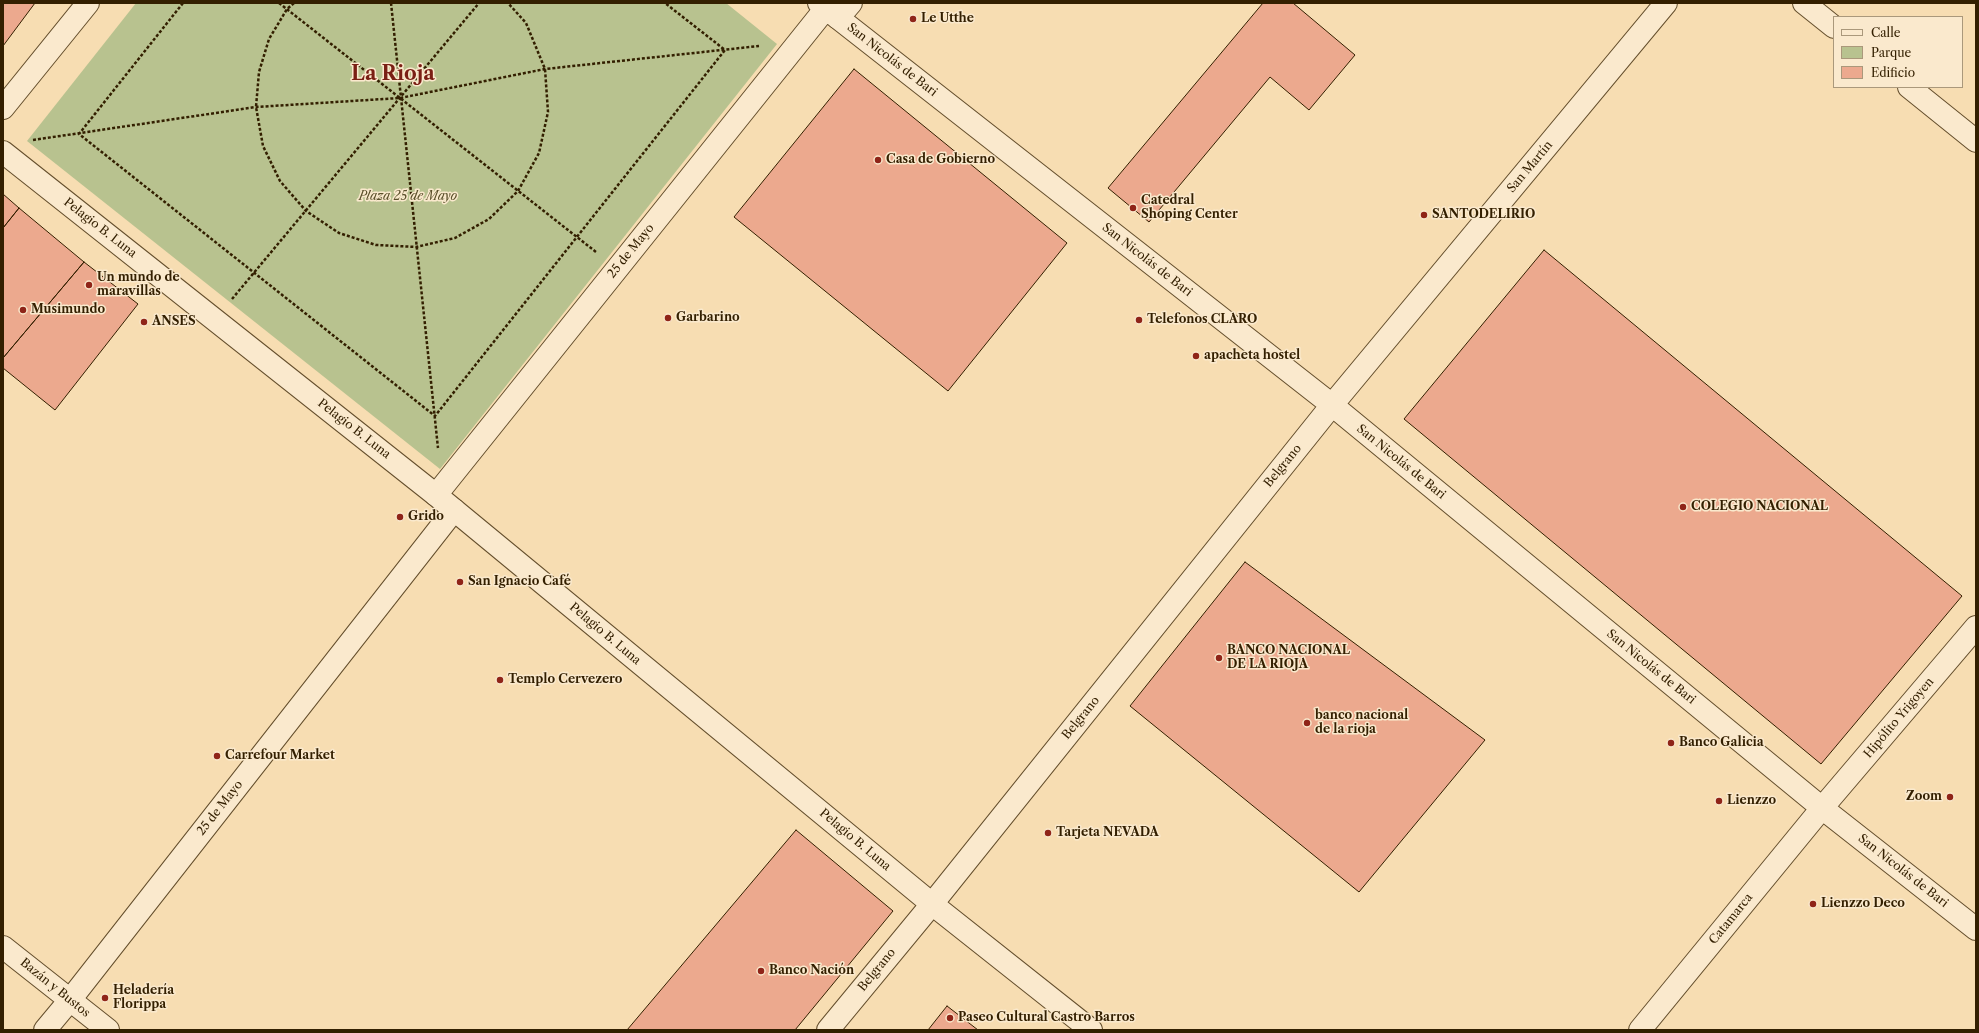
<!DOCTYPE html>
<html>
<head>
<meta charset="utf-8">
<style>
	body { margin:0 }
	#map { position:relative; width:1979px; height:1033px; overflow:hidden; background:#f7ddb2; font-family:"Libre Caslon Text",serif }
	canvas { display:block }
	.frame { position:absolute; inset:0; border:4px solid #331f00; pointer-events:none }
	.legend { position:absolute; left:1833px; top:16px; width:130px; height:72px; box-sizing:border-box; background:#fae9cd; border:1px solid #aa987b; margin:0; padding:5px 7px; list-style:none; font-size:12px; color:#331f00 }
	.legend li { display:flex; align-items:center; gap:8px; height:20px }
	.legend b { width:20px; border:1px solid #aa987b }
</style>
</head>
<body>
<div id="map">
<canvas width="1979" height="1033"></canvas>
<div class="frame"></div>
<ul class="legend">
<li><b style="height:5px;background:#fae9cd"></b>Calle</li>
<li><b style="height:11px;background:#b8c28f"></b>Parque</li>
<li><b style="height:11px;background:#eca98e"></b>Edificio</li>
</ul>
</div>
<script>
const context = document.querySelector('canvas').getContext('2d');
context.lineJoin = 'round';
function fillPath(path, color) {
  context.fillStyle = color;
  context.fill(path, 'evenodd');
}
function shape(rows) {
  const path = new Path2D();
  for (const r of rows) {
    path.moveTo(r[0], r[1]);
    for (let i = 2; i < r.length; i += 2) path.lineTo(r[i], r[i + 1]);
  }
  return path;
}
function strokePath(path, color, width, dash) {
  context.strokeStyle = color;
  context.lineWidth = width;
  context.lineCap = dash ? 'butt' : 'round';
  context.setLineDash(dash || []);
  context.stroke(path);
}
function drawText(font, color, halo, rows, align = 'center') {
  context.font = font + ' "Libre Caslon Text",serif';
  context.lineWidth = 3;
  context.setLineDash([]);
  context.textBaseline = 'middle';
  context.strokeStyle = halo;
  context.fillStyle = color;
  for (const [text, x, y, turn = 0] of rows) {
    context.save();
    context.translate(x, y);
    context.rotate((+turn || 0) * Math.PI / 180);
    context.textAlign = isNaN(turn) ? turn : align;
    if (halo) context.strokeText(text, 0, 0);
    context.fillText(text, 0, 0);
    context.restore();
  }
}
const green = shape([
	[136,3,726,3,777,44,440,469,27,141]
]);
const building = shape([
	[3,3,35,3,3,46,3,3],
	[1263,3,1293,3,1355,55,1309,110,1270,77,1149,222,1108,188,1263,3],
	[854,69,1067,243,948,391,734,217,854,69],
	[3,194,19,208,3,228,3,194],
	[19,208,84,262,3,358,3,228,19,208],
	[1544,250,1962,596,1821,764,1404,419,1544,250],
	[84,262,138,304,55,410,3,368,3,358,84,262],
	[1245,562,1485,740,1359,892,1130,706,1245,562],
	[796,830,893,911,795,1030,627,1030,796,830],
	[947,1006,978,1030,928,1030,947,1006]
]);
const path = shape([
	[183,3,79,134,435,416,725,50,665,3],
	[279,3,596,252],
	[294,3,287,9,269,39,259,72,256,107,263,146,280,181,306,211,339,233,376,245,416,247,455,238,489,219,518,191,539,153,548,112,545,69,526,23,508,3],
	[391,3,438,448],
	[33,140,256,107,400,98,545,69,759,46],
	[232,299,479,3]
]);
const pedestrian = shape([
	[838,18,851,3],
	[70,1000,454,510]
]);
const minor = shape([
	[819,3,1332,405,1822,808,1976,929],
	[3,108,88,3],
	[436,495,826,8],
	[3,947,108,1030],
	[45,1030,70,1000],
	[828,1030,932,904,1332,405,1666,3],
	[1640,1030,1822,808,1976,627]
]);
const tertiary = shape([
	[1804,3,1834,27],
	[1909,87,1976,141],
	[3,152,436,495,932,904,1091,1030]
]);
const markers = [
	[913,19,4,"#8f2418"],
	[878,160,4,"#8f2418"],
	[1133,208,4,"#8f2418"],
	[1424,215,4,"#8f2418"],
	[89,285,4,"#8f2418"],
	[23,310,4,"#8f2418"],
	[668,318,4,"#8f2418"],
	[1139,320,4,"#8f2418"],
	[144,322,4,"#8f2418"],
	[1196,356,4,"#8f2418"],
	[1683,507,4,"#8f2418"],
	[400,517,4,"#8f2418"],
	[460,582,4,"#8f2418"],
	[1219,658,4,"#8f2418"],
	[500,680,4,"#8f2418"],
	[1307,723,4,"#8f2418"],
	[1671,743,4,"#8f2418"],
	[217,756,4,"#8f2418"],
	[1950,797,4,"#8f2418"],
	[1719,801,4,"#8f2418"],
	[1048,833,4,"#8f2418"],
	[1813,904,4,"#8f2418"],
	[761,971,4,"#8f2418"],
	[105,998,4,"#8f2418"],
	[950,1018,4,"#8f2418"]
];
const poiNames = [
	["Le Utthe",921,19],
	["Casa de Gobierno",886,160],
	["Catedral",1141,201],
	["Shoping Center",1141,215],
	["SANTODELIRIO",1432,215],
	["Un mundo de",97,278],
	["maravillas",97,292],
	["Musimundo",31,310],
	["Garbarino",676,318],
	["Telefonos CLARO",1147,320],
	["ANSES",152,322],
	["apacheta hostel",1204,356],
	["COLEGIO NACIONAL",1691,507],
	["Grido",408,517],
	["San Ignacio Café",468,582],
	["BANCO NACIONAL",1227,651],
	["DE LA RIOJA",1227,665],
	["Templo Cervezero",508,680],
	["banco nacional",1315,716],
	["de la rioja",1315,730],
	["Banco Galicia",1679,743],
	["Carrefour Market",225,756],
	["Zoom",1942,797,"right"],
	["Lienzzo",1727,801],
	["Tarjeta NEVADA",1056,833],
	["Lienzzo Deco",1821,904],
	["Banco Nación",769,971],
	["Heladería",113,991],
	["Florippa",113,1005],
	["Paseo Cultural Castro Barros",958,1018]
];
const streetNames = [
	["San Nicolás de Bari",892,60,38],
	["San Martín",1530,167,-50],
	["Pelagio B. Luna",100,228,38],
	["25 de Mayo",631,251,-51],
	["San Nicolás de Bari",1147,260,38],
	["Pelagio B. Luna",354,429,38],
	["San Nicolás de Bari",1401,462,39],
	["Belgrano",1283,466,-51],
	["Pelagio B. Luna",605,634,40],
	["San Nicolás de Bari",1651,667,39],
	["Belgrano",1081,718,-51],
	["Hipólito Yrigoyen",1899,718,-50],
	["25 de Mayo",220,808,-52],
	["Pelagio B. Luna",855,840,40],
	["San Nicolás de Bari",1903,871,38],
	["Catamarca",1731,919,-51],
	["Belgrano",877,970,-51],
	["Bazán y Bustos",55,988,39]
];
const parkNames = [
	["Plaza 25 de Mayo",408,197]
];
const townNames = [
	["La Rioja",393,74]
];
fillPath(green, '#b8c28f');
fillPath(building, '#eca98e');
strokePath(building, '#331f00', 1);
strokePath(pedestrian, '#644e2c', 24);
strokePath(minor, '#644e2c', 24);
strokePath(tertiary, '#644e2c', 24);
strokePath(path, '#331f00', 2.5, [3, 2]);
strokePath(pedestrian, '#fae9cd', 22);
strokePath(minor, '#fae9cd', 22);
strokePath(tertiary, '#fae9cd', 22);
for (const [x, y, r, color] of markers) {
  const dot = new Path2D();
  dot.arc(x, y, r, 0, 2 * Math.PI);
  context.fillStyle = color;
  context.fill(dot);
  strokePath(dot, '#fae9cd', 1.5);
}
drawText('bold 12px', '#331f00', '#fae9cd', poiNames, 'left');
drawText('12px', '#331f00', '#fae9cd', streetNames);
drawText('italic 12px', '#5b502b', '#fae9cd', parkNames);
drawText('bold 20px', '#7a1f14', '#fae9cd', townNames);
</script>
</body>
</html>
